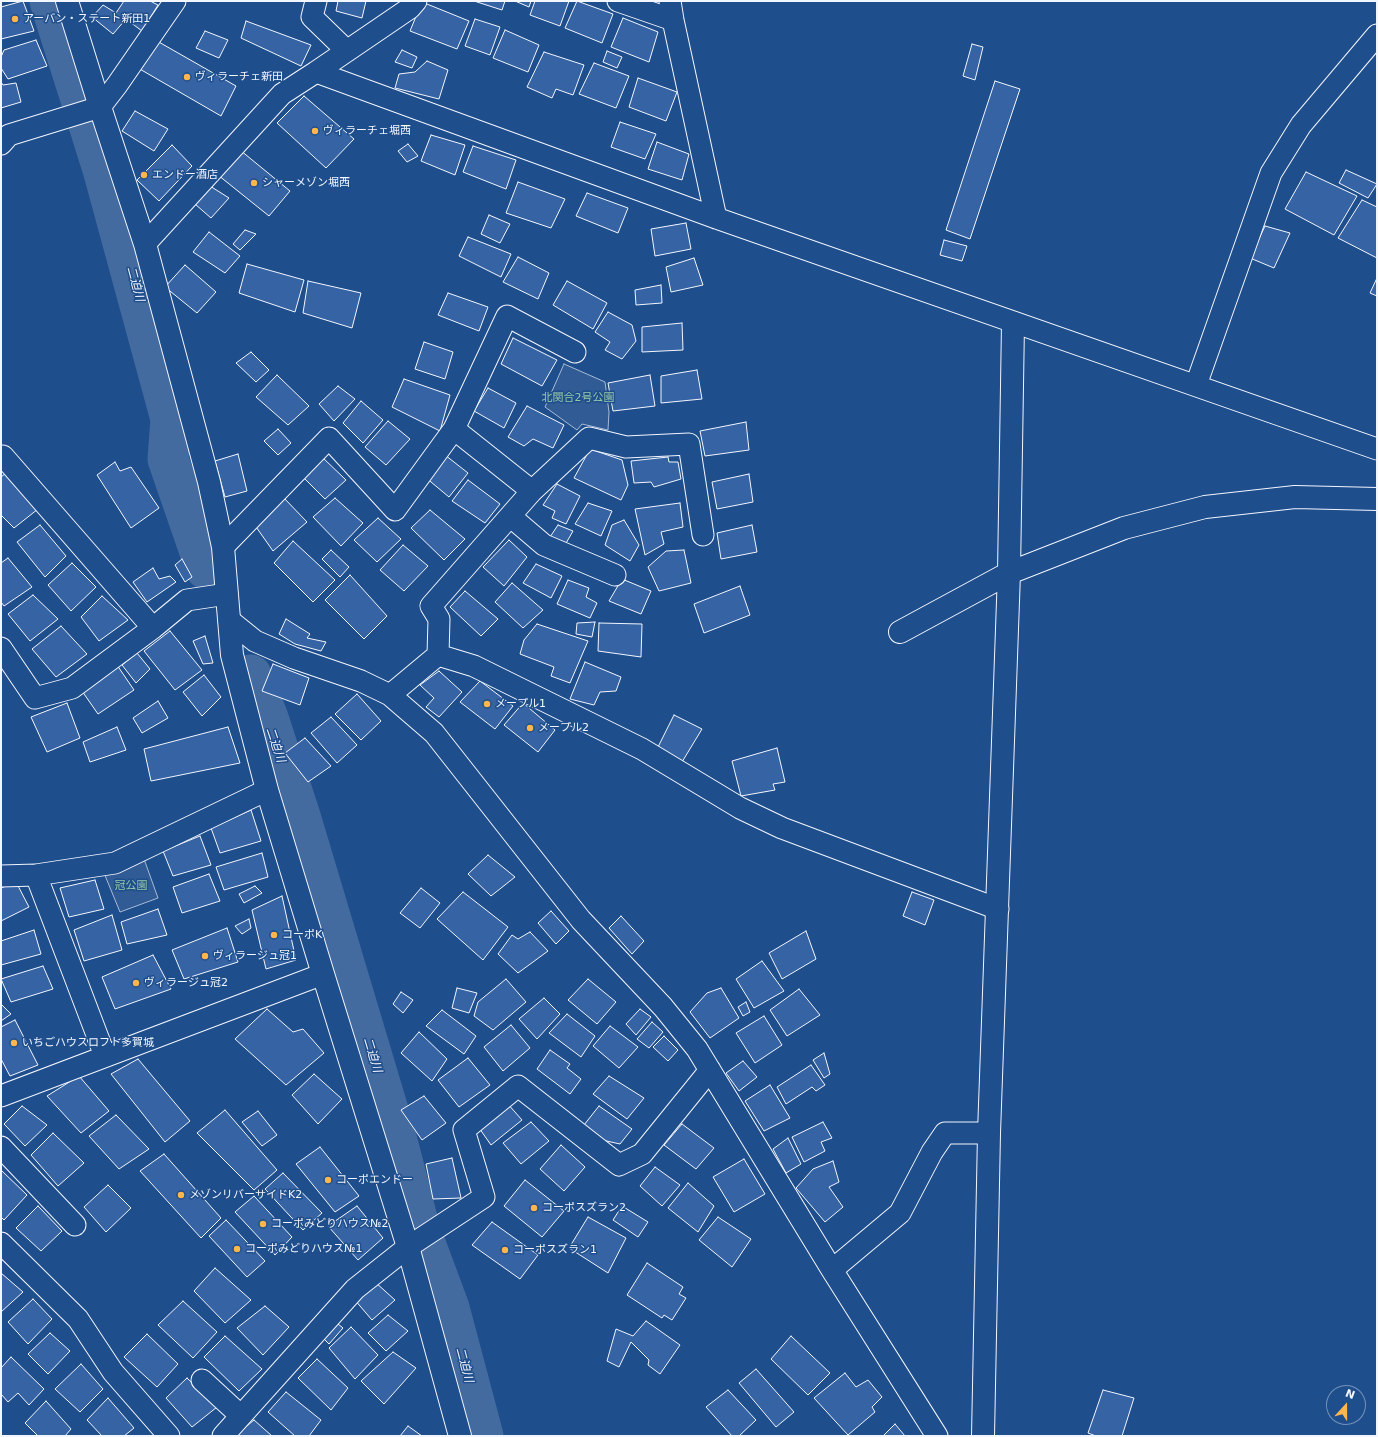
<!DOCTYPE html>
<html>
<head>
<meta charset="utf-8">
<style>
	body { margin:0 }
	#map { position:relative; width:1378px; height:1437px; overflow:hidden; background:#1f4e8c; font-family:"DejaVu Sans",sans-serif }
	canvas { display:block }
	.frame { position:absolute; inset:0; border:2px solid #f2f6ff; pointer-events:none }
	.north { position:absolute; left:1326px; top:1385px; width:40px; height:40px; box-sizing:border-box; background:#1f4e8c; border:1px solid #7391ba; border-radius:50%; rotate:21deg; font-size:11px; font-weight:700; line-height:16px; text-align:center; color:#f2f6ff }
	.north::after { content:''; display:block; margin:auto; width:14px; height:18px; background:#ffb74d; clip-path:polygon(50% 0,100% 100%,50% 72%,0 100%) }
</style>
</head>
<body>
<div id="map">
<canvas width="1378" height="1437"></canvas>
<div class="frame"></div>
<div class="north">N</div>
</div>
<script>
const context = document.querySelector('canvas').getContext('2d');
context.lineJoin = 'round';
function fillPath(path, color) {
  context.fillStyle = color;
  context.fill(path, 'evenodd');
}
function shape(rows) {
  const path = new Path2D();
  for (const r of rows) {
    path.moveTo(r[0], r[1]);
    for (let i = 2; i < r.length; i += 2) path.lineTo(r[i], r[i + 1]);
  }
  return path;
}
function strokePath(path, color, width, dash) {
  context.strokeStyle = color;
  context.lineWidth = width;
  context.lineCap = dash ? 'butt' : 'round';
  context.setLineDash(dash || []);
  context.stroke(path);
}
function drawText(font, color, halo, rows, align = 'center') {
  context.font = font + ' "DejaVu Sans","Noto Sans JP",sans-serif';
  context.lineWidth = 3;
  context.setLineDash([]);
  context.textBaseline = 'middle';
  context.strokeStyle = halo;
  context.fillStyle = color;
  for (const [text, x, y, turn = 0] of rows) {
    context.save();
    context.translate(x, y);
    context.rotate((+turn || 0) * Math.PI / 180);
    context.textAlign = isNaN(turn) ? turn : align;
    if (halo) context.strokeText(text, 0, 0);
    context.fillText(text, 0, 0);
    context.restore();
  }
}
const built = shape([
	[564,364,605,382,609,412,608,430,582,424,577,430,545,407,564,364],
	[144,859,158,898,120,912,104,873,144,859]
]);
const river = shape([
	[50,1,103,169,171,419,168,459,206,569],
	[251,675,268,718,299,813,396,1137,420,1230,449,1308,483,1436]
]);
const building = shape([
	[23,1,34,31,1,39,1,7,23,1],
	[124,1,150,1,158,5,142,31,126,19,113,34,92,17,103,5,116,13,124,1],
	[338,1,366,1,362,18,336,11,338,1],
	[474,1,505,1,502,10,474,1],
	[515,1,531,1,529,7,515,1],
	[535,1,569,1,560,26,530,15,535,1],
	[577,1,613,14,602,43,565,28,577,1],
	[422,2,469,21,457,49,410,31,422,2],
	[623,18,658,32,649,62,611,47,623,18],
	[475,19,500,27,490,55,465,46,475,19],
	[246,21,311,45,301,66,241,38,246,21],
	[505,30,539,45,528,72,493,58,505,30],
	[205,31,228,40,219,58,196,48,205,31],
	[36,40,47,66,8,79,1,68,1,57,4,50,36,40],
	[157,41,236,86,221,116,138,68,157,41],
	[972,44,983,47,975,80,963,76,972,44],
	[402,50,417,57,412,68,395,62,402,50],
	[607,51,622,57,617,68,603,62,607,51],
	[544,52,584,65,573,95,556,89,552,98,527,87,544,52],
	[427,61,448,70,439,99,395,88,399,74,415,72,427,61],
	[594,63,629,76,616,108,579,94,594,63],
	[638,78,677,92,666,121,629,107,638,78],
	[995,81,1020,89,970,239,946,230,995,81],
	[1,82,3,85,16,83,21,102,1,108,1,82],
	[304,96,354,139,326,168,277,123,304,96],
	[135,111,168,129,154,151,122,131,135,111],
	[620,122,656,134,645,159,611,147,620,122],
	[431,135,465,145,455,175,421,161,431,135],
	[657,142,689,154,682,180,648,169,657,142],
	[408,144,418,156,407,162,398,151,408,144],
	[172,145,192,166,159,201,137,180,172,145],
	[473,146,516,160,506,189,463,172,473,146],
	[240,150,290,191,269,216,218,175,240,150],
	[1346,170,1377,184,1368,198,1339,183,1346,170],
	[1306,172,1357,196,1334,235,1285,209,1306,172],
	[518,182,565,199,551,228,506,213,518,182],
	[210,186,229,198,211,218,195,204,210,186],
	[587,193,628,208,618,233,576,216,587,193],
	[1362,200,1377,207,1377,258,1338,238,1362,200],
	[489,215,510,224,500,243,481,234,489,215],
	[686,223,691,249,655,256,651,229,686,223],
	[1265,226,1290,233,1274,268,1250,258,1265,226],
	[245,230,256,234,240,250,233,244,245,230],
	[209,232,240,256,225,273,193,252,209,232],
	[468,237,511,254,501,277,459,256,468,237],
	[944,240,967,246,962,261,940,255,944,240],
	[518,257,549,273,538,299,503,282,518,257],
	[694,258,703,285,671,292,666,267,694,258],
	[247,264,304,280,295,312,239,293,247,264],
	[185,265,216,292,197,313,165,287,185,265],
	[1377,278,1377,296,1370,293,1377,278],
	[308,281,361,293,352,328,303,313,308,281],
	[567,281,607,303,593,329,553,305,567,281],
	[661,285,662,303,636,305,635,290,661,285],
	[448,293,488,307,479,331,438,315,448,293],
	[608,312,632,325,636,341,622,359,605,350,610,342,595,332,608,312],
	[682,323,683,350,642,352,642,327,682,323],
	[513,338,557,360,542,386,501,364,513,338],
	[424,342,453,352,445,379,415,369,424,342],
	[251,352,269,370,256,382,236,363,251,352],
	[697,370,702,399,661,403,661,376,697,370],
	[277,375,309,406,288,425,256,397,277,375],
	[650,375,655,406,613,411,608,383,650,375],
	[404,379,450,395,440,431,392,407,404,379],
	[338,386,355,399,334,421,319,404,338,386],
	[488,388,516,403,504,428,474,411,488,388],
	[361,401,383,420,363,443,343,423,361,401],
	[527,406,564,425,553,448,533,439,524,446,508,437,527,406],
	[388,421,410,439,386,465,365,447,388,421],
	[746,422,749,450,705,456,700,431,746,422],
	[278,429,291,443,278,455,264,441,278,429],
	[590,449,622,460,628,485,621,500,574,478,590,449],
	[238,454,247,491,225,497,215,461,238,454],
	[445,455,468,473,449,497,425,477,445,455],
	[322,457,346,480,325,499,304,478,322,457],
	[668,457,669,462,678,462,681,479,654,487,651,482,634,483,631,461,668,457],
	[115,462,120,471,131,467,159,508,131,528,97,475,115,462],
	[6,473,38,509,14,528,1,515,1,477,6,473],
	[749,474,753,502,717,509,712,482,749,474],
	[468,480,500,504,485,523,452,501,468,480],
	[557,484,580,496,566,524,552,518,555,511,543,505,557,484],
	[283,497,307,522,273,551,254,524,283,497],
	[335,498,363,523,341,546,313,517,335,498],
	[588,503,612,511,601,536,575,524,588,503],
	[680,503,683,527,661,532,664,544,645,555,635,509,680,503],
	[430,510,465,539,444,560,411,528,430,510],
	[378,518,401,539,377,562,354,540,378,518],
	[624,520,639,545,630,561,605,545,612,525,624,520],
	[40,525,66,556,45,577,17,542,40,525],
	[558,525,573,531,565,545,550,537,558,525],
	[752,525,757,552,721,559,717,533,752,525],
	[509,540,527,557,504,586,483,567,509,540],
	[293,541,335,580,313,602,274,563,293,541],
	[403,545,428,566,404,591,380,570,403,545],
	[331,550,349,567,340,577,322,559,331,550],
	[684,550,691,583,659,591,648,567,666,551,684,550],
	[8,558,32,587,4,606,1,602,1,563,8,558],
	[182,559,192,577,185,582,175,565,182,559],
	[72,563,96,587,71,611,48,585,72,563],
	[536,564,562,576,551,598,523,583,536,564],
	[153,568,159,579,170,576,176,582,147,602,133,582,153,568],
	[350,575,387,616,364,639,325,600,350,575],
	[622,579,651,591,641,614,609,601,622,579],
	[568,580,589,588,586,597,597,603,590,618,557,604,568,580],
	[512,583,543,610,523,628,495,602,512,583],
	[740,586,750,615,704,633,694,604,740,586],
	[465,591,498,619,481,636,450,607,465,591],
	[33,595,58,619,30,641,8,614,33,595],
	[102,596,128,620,99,641,81,617,102,596],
	[286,619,310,634,307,638,326,642,321,651,295,644,279,634,286,619],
	[595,622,592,637,576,634,577,623,595,622],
	[599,623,642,624,641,657,598,651,599,623],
	[537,624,588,641,570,683,551,676,554,667,520,654,524,640,537,624],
	[61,626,87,654,56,677,32,649,61,626],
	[170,631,202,670,175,690,144,651,170,631],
	[205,636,213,663,203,664,193,641,205,636],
	[137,653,150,669,136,683,122,665,137,653],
	[585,662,621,677,616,691,600,692,594,705,570,699,585,662],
	[273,664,309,678,300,705,262,691,273,664],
	[117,665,134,690,98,714,82,691,117,665],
	[439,671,462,692,439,717,426,707,434,698,420,685,439,671],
	[204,675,221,697,202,716,183,692,204,675],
	[480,681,513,706,495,729,460,702,480,681],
	[357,694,381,721,361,740,335,714,357,694],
	[158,701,168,718,142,733,133,718,158,701],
	[67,703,80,738,47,752,31,717,67,703],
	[523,703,555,730,538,752,504,725,523,703],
	[674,715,702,729,682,762,657,749,674,715],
	[331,717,357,745,337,763,311,733,331,717],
	[117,727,126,750,90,762,83,742,117,727],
	[228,727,240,763,151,781,144,749,228,727],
	[305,738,331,766,308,782,285,753,305,738],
	[777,748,785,782,773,784,775,790,741,796,732,761,777,748],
	[251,810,261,841,220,853,211,828,251,810],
	[200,836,211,865,173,876,163,851,200,836],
	[262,853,268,877,224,890,216,867,262,853],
	[488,855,515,877,491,896,468,874,488,855],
	[209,874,220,901,182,913,173,887,209,874],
	[95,880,104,909,69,917,60,888,95,880],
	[16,882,29,907,1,921,1,888,16,882],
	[255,886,262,893,244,903,239,894,255,886],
	[421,888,440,903,420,928,400,913,421,888],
	[463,892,508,927,483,960,437,919,463,892],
	[912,892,934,900,925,925,903,916,912,892],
	[282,896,296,960,266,969,252,910,282,896],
	[158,909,167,935,127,944,121,922,158,909],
	[551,911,569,931,556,944,538,923,551,911],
	[112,915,122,950,84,961,74,930,112,915],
	[621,916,644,941,632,954,609,928,621,916],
	[249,919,251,928,242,934,235,926,249,919],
	[227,928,238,962,184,979,172,950,227,928],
	[34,930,41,954,1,965,1,941,34,930],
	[806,931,816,959,782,979,769,953,806,931],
	[530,932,548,951,518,973,498,954,512,935,518,939,530,932],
	[153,955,171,989,115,1009,102,977,153,955],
	[762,961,784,991,754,1008,736,979,762,961],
	[43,966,53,989,11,1002,1,979,43,966],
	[506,979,526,1002,493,1030,474,1016,478,1002,506,979],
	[588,979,616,1002,597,1024,568,1000,588,979],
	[457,988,477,993,469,1013,452,1008,457,988],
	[721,988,739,1018,710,1038,690,1012,707,993,721,988],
	[799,989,820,1015,787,1036,770,1010,799,989],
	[401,992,413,1000,403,1013,393,1004,401,992],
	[544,998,560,1014,537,1039,519,1019,544,998],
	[746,1002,750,1012,743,1016,738,1007,746,1002],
	[1,1004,11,1014,1,1021,1,1004],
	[267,1009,293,1032,303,1029,324,1053,286,1085,235,1039,267,1009],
	[640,1009,651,1017,636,1035,626,1024,640,1009],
	[442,1010,476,1036,464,1054,426,1026,442,1010],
	[567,1014,595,1036,581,1057,549,1033,567,1014],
	[764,1016,782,1045,755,1063,736,1033,764,1016],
	[15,1020,38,1065,10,1076,1,1059,1,1027,15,1020],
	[652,1022,663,1032,649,1048,637,1039,652,1022],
	[511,1025,530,1048,503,1071,484,1047,511,1025],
	[610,1026,638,1047,619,1068,593,1046,610,1026],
	[419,1032,447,1059,432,1081,401,1053,419,1032],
	[664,1036,678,1050,668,1061,653,1047,664,1036],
	[550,1050,570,1064,567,1068,581,1079,570,1094,537,1069,550,1050],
	[824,1053,830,1074,824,1078,813,1060,824,1053],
	[468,1058,490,1085,459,1107,438,1080,468,1058],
	[138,1059,190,1121,165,1142,111,1074,138,1059],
	[743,1061,757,1077,739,1091,726,1073,743,1061],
	[811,1065,825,1085,816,1091,812,1087,786,1104,777,1087,811,1065],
	[314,1074,342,1099,318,1124,292,1095,314,1074],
	[79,1076,109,1111,81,1133,47,1096,79,1076],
	[609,1076,644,1098,627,1119,593,1094,609,1076],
	[770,1085,790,1118,764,1131,745,1101,770,1085],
	[424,1096,446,1123,422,1140,401,1110,424,1096],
	[507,1103,522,1120,491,1145,477,1125,507,1103],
	[22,1106,47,1125,25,1146,4,1124,22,1106],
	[599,1106,632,1129,620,1144,602,1140,584,1125,599,1106],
	[225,1110,277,1170,254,1190,197,1133,225,1110],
	[258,1111,277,1135,262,1146,242,1122,258,1111],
	[116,1115,149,1149,119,1169,89,1136,116,1115],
	[531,1122,549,1141,521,1164,503,1143,531,1122],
	[823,1122,832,1138,821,1142,825,1151,804,1162,792,1137,823,1122],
	[682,1124,714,1148,696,1169,664,1145,682,1124],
	[53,1133,84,1163,58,1186,31,1155,53,1133],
	[788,1138,801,1164,786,1173,773,1149,788,1138],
	[561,1145,585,1167,564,1191,540,1169,561,1145],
	[320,1147,359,1196,335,1212,296,1164,320,1147],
	[164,1154,221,1218,201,1238,140,1171,164,1154],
	[452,1158,461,1198,433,1199,426,1164,452,1158],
	[744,1159,765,1194,734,1212,713,1177,744,1159],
	[833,1161,839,1182,829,1187,843,1207,825,1222,796,1188,813,1169,833,1161],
	[655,1167,680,1185,662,1206,640,1186,655,1167],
	[1,1170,27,1195,4,1220,1,1217,1,1170],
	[283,1173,322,1213,303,1230,265,1189,283,1173],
	[525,1180,564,1211,542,1237,504,1206,525,1180],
	[688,1183,714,1206,698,1232,668,1208,688,1183],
	[108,1185,131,1208,106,1232,84,1207,108,1185],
	[254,1196,292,1237,275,1255,235,1212,254,1196],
	[38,1206,62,1231,41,1251,16,1228,38,1206],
	[357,1206,383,1238,358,1260,328,1226,357,1206],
	[622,1206,648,1222,638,1237,613,1220,622,1206],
	[588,1217,626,1238,608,1273,569,1248,588,1217],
	[718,1217,751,1239,732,1267,699,1240,718,1217],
	[226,1220,265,1261,247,1277,209,1236,226,1220],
	[492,1222,538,1255,520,1279,472,1245,492,1222],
	[647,1263,683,1287,679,1294,686,1298,672,1320,664,1315,662,1318,627,1295,647,1263],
	[215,1268,251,1300,225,1323,194,1291,215,1268],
	[1,1273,23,1292,1,1312,1,1273],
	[375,1282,395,1300,372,1320,354,1299,375,1282],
	[33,1299,52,1319,28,1344,8,1322,33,1299],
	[183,1301,217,1332,193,1358,158,1325,183,1301],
	[265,1306,289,1327,263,1355,237,1328,265,1306],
	[388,1315,408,1331,386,1351,368,1333,388,1315],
	[333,1320,343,1328,329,1344,319,1334,333,1320],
	[646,1321,680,1345,660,1374,648,1365,649,1360,631,1342,619,1367,607,1361,616,1329,633,1336,646,1321],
	[351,1327,378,1355,355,1379,329,1348,351,1327],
	[50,1333,70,1351,48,1374,28,1354,50,1333],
	[147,1334,178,1364,157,1387,124,1357,147,1334],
	[225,1336,262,1369,239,1391,204,1357,225,1336],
	[791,1336,830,1373,808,1395,771,1359,791,1336],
	[393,1352,416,1368,384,1404,361,1381,393,1352],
	[11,1357,44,1389,29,1405,18,1393,8,1402,1,1394,1,1368,11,1357],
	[317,1359,348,1388,331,1410,298,1378,317,1359],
	[81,1364,103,1389,80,1412,55,1389,81,1364],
	[756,1369,794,1412,776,1427,739,1383,756,1369],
	[845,1373,856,1387,868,1380,882,1397,872,1407,875,1412,848,1435,814,1398,845,1373],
	[187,1378,217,1407,192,1427,166,1398,187,1378],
	[728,1390,756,1420,739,1436,732,1436,706,1407,728,1390],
	[1103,1390,1134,1398,1122,1436,1096,1436,1088,1433,1103,1390],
	[286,1392,321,1420,309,1436,295,1436,268,1412,286,1392],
	[108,1398,134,1428,124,1436,102,1436,87,1420,108,1398],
	[46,1401,71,1429,65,1436,38,1436,25,1423,46,1401],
	[254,1420,272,1436,235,1436,254,1420],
	[895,1424,905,1436,883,1436,895,1424],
	[408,1426,422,1436,400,1436,408,1426]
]);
const street = shape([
	[316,1,312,17,347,51],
	[618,1,673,20],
	[670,1,673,20,716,218],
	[316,72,410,8,416,1],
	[1,144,9,135,100,107,117,85,175,1],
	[145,244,282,94,316,72,716,218,1377,449],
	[1196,385,1271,173,1301,125,1377,35],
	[454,429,532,491],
	[1,457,3,456,153,628],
	[510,516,544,545,615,575],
	[223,547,329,438,395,510,454,429,507,316,575,352],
	[229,620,255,641,294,658,361,681,390,695,434,733,581,920,663,1007,697,1049,832,1270,937,1436],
	[1,648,35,698,72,688,153,628,187,600,227,594],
	[438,655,439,619,431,606,532,491,589,438,626,447,689,444,703,535],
	[390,695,438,655,474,666,642,749,740,808,782,828,998,909],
	[36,875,105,1056],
	[1,876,36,875,115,863,267,790],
	[1,1096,323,974],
	[1,1147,75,1225],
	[1,1243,78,1319,113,1372,169,1436],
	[832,1270,900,1213,932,1152,945,1133,989,1133],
	[202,1380,241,1416],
	[223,1436,355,1289,408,1247,484,1197,464,1130,518,1086,619,1165,642,1154,710,1070]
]);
const secondary = shape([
	[67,1,100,107,145,244,209,482,223,547,232,655,267,790,323,974,408,1247,460,1436],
	[900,632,1009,573,1124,528,1205,507,1295,497,1377,499],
	[983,1436,989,1133,1009,573,1013,323]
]);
const markers = [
	[15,19,4,"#ffb74d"],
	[187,77,4,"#ffb74d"],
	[315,131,4,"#ffb74d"],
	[144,175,4,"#ffb74d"],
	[254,183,4,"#ffb74d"],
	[487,704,4,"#ffb74d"],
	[530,728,4,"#ffb74d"],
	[274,935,4,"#ffb74d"],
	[205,956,4,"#ffb74d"],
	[136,983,4,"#ffb74d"],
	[14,1043,4,"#ffb74d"],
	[328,1180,4,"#ffb74d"],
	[181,1195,4,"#ffb74d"],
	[534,1208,4,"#ffb74d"],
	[263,1224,4,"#ffb74d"],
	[237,1249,4,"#ffb74d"],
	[505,1250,4,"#ffb74d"]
];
const poiNames = [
	["アーバン・ステート新田1",23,19],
	["ヴィラーチェ新田",195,77],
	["ヴィラーチェ堀西",323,131],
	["エンドー酒店",152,175],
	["シャーメゾン堀西",262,183],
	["メープル1",495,704],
	["メープル2",538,728],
	["コーポK",282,935],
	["ヴィラージュ冠1",213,956],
	["ヴィラージュ冠2",144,983],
	["いちごハウスロフト多賀城",22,1043],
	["コーポエンドー",336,1180],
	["メゾンリバーサイドK2",189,1195],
	["コーポスズラン2",542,1208],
	["コーポみどりハウス№2",271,1224],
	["コーポみどりハウス№1",245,1249],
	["コーポスズラン1",513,1250]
];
const parkNames = [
	["北関合2号公園",578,398],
	["冠公園",131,886]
];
const waterNames = [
	["二迫川",135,284,75],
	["二迫川",275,745,71],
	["二迫川",372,1055,73],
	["二迫川",464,1365,75]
];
fillPath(built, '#305b95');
strokePath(built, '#a8bbd7', 1);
strokePath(river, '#446ba0', 41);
fillPath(building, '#3563a3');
strokePath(building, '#f2f6ff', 1);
strokePath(street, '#f2f6ff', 23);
strokePath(secondary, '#f2f6ff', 24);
strokePath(street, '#1f4e8c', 21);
strokePath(secondary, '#1f4e8c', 22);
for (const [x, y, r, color] of markers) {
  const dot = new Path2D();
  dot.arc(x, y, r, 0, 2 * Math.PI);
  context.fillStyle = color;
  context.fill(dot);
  strokePath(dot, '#1f4e8c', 1.5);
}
drawText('11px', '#f2f6ff', '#1f4e8c', poiNames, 'left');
drawText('11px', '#97c8a6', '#1f4e8c', parkNames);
drawText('italic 12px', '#f2f6ff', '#1f4e8c', waterNames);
</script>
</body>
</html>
